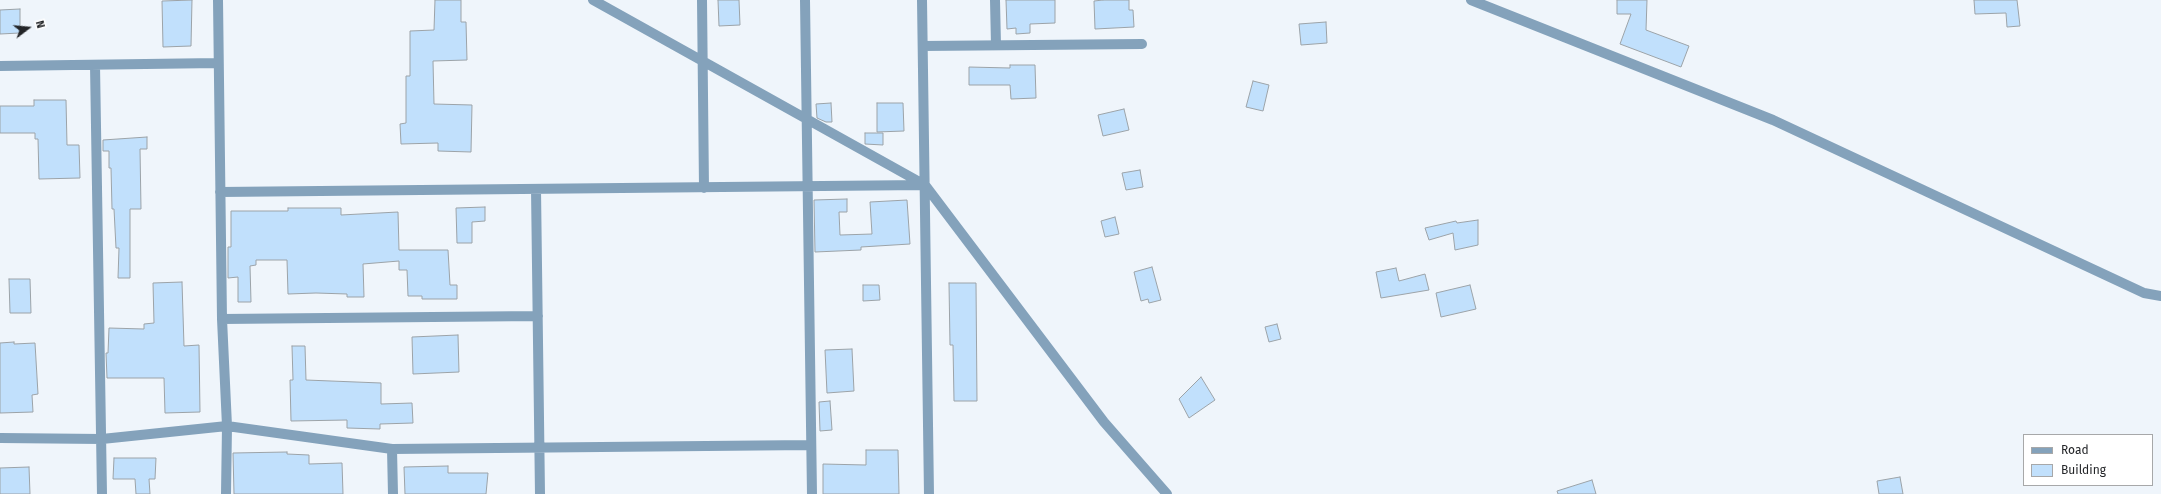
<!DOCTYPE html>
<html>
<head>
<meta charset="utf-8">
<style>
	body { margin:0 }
	#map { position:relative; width:2161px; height:494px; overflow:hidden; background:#eff5fb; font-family:"Fira Sans",sans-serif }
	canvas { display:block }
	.legend { position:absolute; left:2023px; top:434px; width:130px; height:52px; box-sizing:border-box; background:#fff; border:1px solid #a7a8a9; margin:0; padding:5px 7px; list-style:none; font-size:12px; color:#232528 }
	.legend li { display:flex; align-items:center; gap:8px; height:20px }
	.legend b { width:20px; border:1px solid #a7a8a9 }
	.north { position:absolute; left:8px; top:8px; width:40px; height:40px; -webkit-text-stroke:3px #fff; paint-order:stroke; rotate:74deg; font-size:11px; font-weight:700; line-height:16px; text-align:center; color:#232528 }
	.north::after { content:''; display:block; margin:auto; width:14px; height:18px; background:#232528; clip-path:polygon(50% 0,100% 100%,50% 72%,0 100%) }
</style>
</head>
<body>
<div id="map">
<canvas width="2161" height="494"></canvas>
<ul class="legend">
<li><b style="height:5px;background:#84a2bb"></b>Road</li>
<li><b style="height:11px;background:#c1e0fc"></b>Building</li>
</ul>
<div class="north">N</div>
</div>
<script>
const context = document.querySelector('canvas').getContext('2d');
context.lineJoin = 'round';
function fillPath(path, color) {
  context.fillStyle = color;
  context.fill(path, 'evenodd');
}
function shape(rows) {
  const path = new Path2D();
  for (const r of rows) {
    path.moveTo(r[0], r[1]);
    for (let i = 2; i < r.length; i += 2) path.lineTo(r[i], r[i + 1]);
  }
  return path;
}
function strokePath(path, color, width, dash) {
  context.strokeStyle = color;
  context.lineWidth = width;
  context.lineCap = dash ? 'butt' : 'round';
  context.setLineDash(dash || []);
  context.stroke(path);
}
const building = shape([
	[192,0,191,46,163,47,162,1,192,0],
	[435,0,461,0,461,22,466,22,467,60,433,61,434,104,472,105,471,152,438,151,438,143,401,144,400,124,406,123,406,76,410,76,410,31,434,30,435,0],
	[718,0,739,0,740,25,719,26,718,0],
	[1006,0,1055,0,1055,23,1030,24,1030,33,1016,34,1016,28,1007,29,1006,0],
	[1103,0,1129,0,1129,10,1133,10,1134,27,1095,29,1094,1,1103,0],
	[1617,0,1647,0,1646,30,1689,46,1681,67,1620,44,1631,14,1617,14,1617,0],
	[1974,0,2017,0,2020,26,2007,27,2006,13,1975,14,1974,0],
	[20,9,20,33,0,34,0,10,20,9],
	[1326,22,1327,43,1301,45,1299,24,1326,22],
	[1010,65,1035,65,1036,98,1011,99,1010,85,969,85,969,67,1010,68,1010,65],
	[1253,81,1269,85,1263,111,1246,107,1253,81],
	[34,100,66,100,67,145,79,145,80,178,39,179,38,139,35,139,35,133,0,133,0,106,34,106,34,100],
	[831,103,832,122,826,122,817,118,816,104,831,103],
	[877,103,903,103,904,131,877,132,877,103],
	[1124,109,1129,130,1103,136,1098,115,1124,109],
	[865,133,883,133,883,145,865,144,865,133],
	[147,137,147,149,140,149,141,209,130,209,130,278,118,278,119,248,116,248,114,209,112,209,111,168,109,168,109,151,103,151,103,140,147,137],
	[1140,170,1143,187,1126,190,1122,173,1140,170],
	[847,199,847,212,839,212,840,235,872,234,870,202,907,200,910,244,861,247,861,250,815,252,814,200,847,199],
	[485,207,485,221,472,222,472,243,457,243,456,208,485,207],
	[288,208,341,208,341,215,398,212,399,250,448,250,450,285,457,285,457,299,422,299,422,296,408,296,407,270,399,270,399,261,363,264,364,297,347,297,347,294,316,293,288,294,287,260,256,260,256,265,250,266,251,302,238,302,238,277,228,278,228,247,231,247,231,211,288,211,288,208],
	[1115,217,1119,234,1105,237,1101,221,1115,217],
	[1478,220,1478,245,1455,250,1453,233,1429,240,1425,228,1456,221,1457,223,1478,220],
	[1152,267,1161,300,1149,303,1148,299,1141,301,1134,272,1152,267],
	[1396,268,1399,281,1425,274,1429,290,1381,298,1376,272,1396,268],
	[9,279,30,279,31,313,10,313,9,279],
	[182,282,184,346,199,345,200,412,165,413,164,378,107,378,106,353,108,353,109,328,144,329,144,324,154,323,153,283,182,282],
	[949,283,976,283,977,401,954,401,953,345,950,345,949,283],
	[863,285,879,285,880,300,863,301,863,285],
	[1470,285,1476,309,1441,317,1436,293,1470,285],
	[1277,324,1281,339,1269,342,1265,327,1277,324],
	[458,335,459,372,413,374,412,337,458,335],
	[14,342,14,344,35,343,38,394,32,395,33,412,0,413,0,343,14,342],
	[292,346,305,346,306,380,381,383,381,404,412,403,413,423,380,424,380,429,347,428,347,420,291,421,290,380,293,380,292,346],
	[852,349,854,391,827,393,825,350,852,349],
	[1201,377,1215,400,1189,418,1179,399,1201,377],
	[830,401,832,430,820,431,819,402,830,401],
	[866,450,898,450,899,494,823,494,823,464,866,465,866,450],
	[287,452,287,454,309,455,309,464,342,463,343,494,234,494,233,453,287,452],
	[114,458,156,458,155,479,149,479,150,494,136,494,135,479,113,479,114,458],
	[448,466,448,473,488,473,486,494,405,494,404,467,448,466],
	[29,467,30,494,0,494,0,468,29,467],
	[1900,477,1903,494,1879,494,1877,481,1900,477],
	[1592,480,1596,494,1558,494,1557,491,1592,480]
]);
const street = shape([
	[218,0,222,319,227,426,226,494],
	[593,0,925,185,1104,422,1167,494],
	[702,0,704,188],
	[805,0,812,494],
	[922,0,929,494],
	[995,0,996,45],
	[1471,0,1773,120,2144,293,2161,296],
	[923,46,1142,44],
	[95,65,102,494],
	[0,66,218,63],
	[536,189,540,494],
	[220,192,923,185],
	[222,319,538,316],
	[0,438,102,439,227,426,392,449,811,445],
	[392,449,393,494]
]);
fillPath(building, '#c1e0fc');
strokePath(building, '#9ca3a8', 1);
strokePath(street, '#84a2bb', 10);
</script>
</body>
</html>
